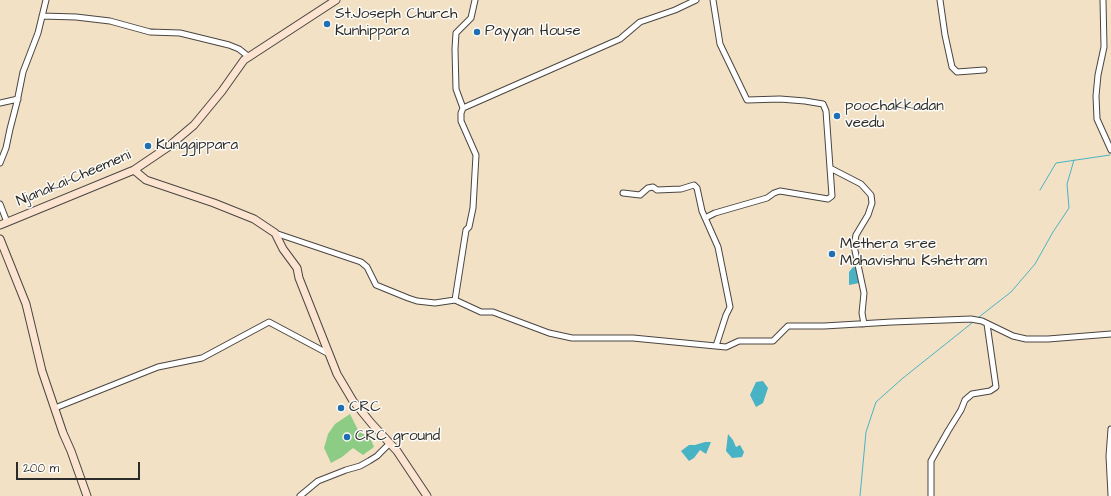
<!DOCTYPE html>
<html>
<head>
<meta charset="utf-8">
<style>
	body { margin:0 }
	#map { position:relative; width:1111px; height:496px; overflow:hidden; background:#f3e1c5; font-family:"Architects Daughter",sans-serif }
	canvas { display:block }
	.scale { position:absolute; left:16px; top:462px; width:124px; height:18px; box-sizing:border-box; border:2px solid #2b2b2b; border-top:0; padding-left:5px; font-size:12px; line-height:14px; white-space:nowrap; color:#2b2b2b; -webkit-text-stroke:3px #fdfcf7; paint-order:stroke }
</style>
</head>
<body>
<div id="map">
<canvas width="1111" height="496"></canvas>
<div class="scale">200 m</div>
</div>
<script>
const context = document.querySelector('canvas').getContext('2d');
context.lineJoin = 'round';
function fillPath(path, color) {
  context.fillStyle = color;
  context.fill(path, 'evenodd');
}
function shape(rows) {
  const path = new Path2D();
  for (const r of rows) {
    path.moveTo(r[0], r[1]);
    for (let i = 2; i < r.length; i += 2) path.lineTo(r[i], r[i + 1]);
  }
  return path;
}
function strokePath(path, color, width, dash) {
  context.strokeStyle = color;
  context.lineWidth = width;
  context.lineCap = dash ? 'butt' : 'round';
  context.setLineDash(dash || []);
  context.stroke(path);
}
function drawText(font, color, halo, rows, align = 'center') {
  context.font = font + ' "Architects Daughter",sans-serif';
  context.lineWidth = 3;
  context.setLineDash([]);
  context.textBaseline = 'middle';
  context.strokeStyle = halo;
  context.fillStyle = color;
  for (const [text, x, y, turn = 0] of rows) {
    context.save();
    context.translate(x, y);
    context.rotate((+turn || 0) * Math.PI / 180);
    context.textAlign = isNaN(turn) ? turn : align;
    if (halo) context.strokeText(text, 0, 0);
    context.fillText(text, 0, 0);
    context.restore();
  }
}
const green = shape([
	[350,414,358,430,371,440,374,447,363,455,353,448,342,457,331,463,324,448,328,434,335,424]
]);
const water = shape([
	[853,267,856,268,859,283,849,285,849,272],
	[763,381,768,388,763,403,756,407,750,395,756,382],
	[728,434,733,440,736,447,740,445,744,452,742,457,732,458,726,451],
	[705,442,711,442,706,454,700,450,694,458,689,461,681,451,689,445,695,445]
]);
const stream = shape([
	[1040,190,1056,163,1110,155],
	[979,317,1011,292,1035,264,1053,232,1069,208,1067,184,1074,160],
	[860,496,866,432,876,402,903,378,972,323]
]);
const street = shape([
	[940,0,945,35,952,67,957,72,984,70],
	[1103,0,1104,47,1098,75,1096,96,1097,119,1111,150],
	[42,16,76,17,110,21,150,32,180,33,229,45,239,49,249,57],
	[0,103,18,99],
	[463,108,620,39,640,22,646,20,675,10,696,0],
	[0,163,6,148,10,129,17,102,23,72,38,33,46,0],
	[830,168,861,184,871,195,872,203,868,215,856,235,854,246,864,293,862,313,864,324],
	[623,193,640,195,648,188,653,187,657,190,681,189,694,185,697,188,702,211,718,247,730,307,726,315,716,346],
	[0,204,7,222],
	[705,218,715,213,767,198,774,193,780,191,828,199,832,196,826,111,823,104,805,101,780,99,747,100,720,44,713,0],
	[275,233,361,262,367,267,376,285,408,298,417,301,435,303,455,300,481,312,493,312,549,333,572,338,633,338,726,347,739,341,773,341,788,326,824,326,892,322,971,319,982,321,1013,336,1026,339,1048,339,1111,334],
	[455,300,466,230,469,227,473,208,476,155,461,121,461,113,463,108,456,89,455,49,456,33,471,18,475,0],
	[55,408,158,367,202,358,269,322,329,354],
	[1111,429,1109,456,1111,495],
	[300,496,318,481,346,470,360,466,369,461,377,456,390,443],
	[931,496,931,461,948,431,961,410,965,400,972,394,990,391,996,387,987,324]
]);
const secondary = shape([
	[134,170,146,180,214,203,254,219,275,233,283,249,297,268,299,278,337,374,353,401,372,424,397,451,427,496],
	[0,225,134,170,168,147,194,125,222,91,244,60,336,0],
	[0,239,26,304,42,371,63,433,71,451,87,496]
]);
const markers = [
	[327,24,4,"#1f6fb2"],
	[477,32,4,"#1f6fb2"],
	[837,116,4,"#1f6fb2"],
	[148,146,4,"#1f6fb2"],
	[832,254,4,"#1f6fb2"],
	[341,408,4,"#1f6fb2"],
	[347,437,4,"#1f6fb2"]
];
const poiNames = [
	["St.Joseph Church",335,15],
	["Kunhippara",335,32],
	["Payyan House",485,32],
	["poochakkadan",845,107],
	["veedu",845,124],
	["Kunggippara",156,146],
	["Methera sree",840,245],
	["Mahavishnu Kshetram",840,262],
	["CRC",349,408],
	["CRC ground",355,437]
];
const streetNames = [
	["Njanakai-Cheemeni",74,179,-23]
];
fillPath(green, '#8ccc84');
fillPath(water, '#48b3c5');
strokePath(stream, '#48b3c5', 1);
strokePath(street, '#494642', 7);
strokePath(secondary, '#494642', 9);
strokePath(street, '#fff', 5);
strokePath(secondary, '#fde4d1', 7);
for (const [x, y, r, color] of markers) {
  const dot = new Path2D();
  dot.arc(x, y, r, 0, 2 * Math.PI);
  context.fillStyle = color;
  context.fill(dot);
  strokePath(dot, '#fdfcf7', 1.5);
}
drawText('15px', '#2b2b2b', '#fdfcf7', poiNames, 'left');
drawText('15px', '#2b2b2b', '#fdfcf7', streetNames);
</script>
</body>
</html>
